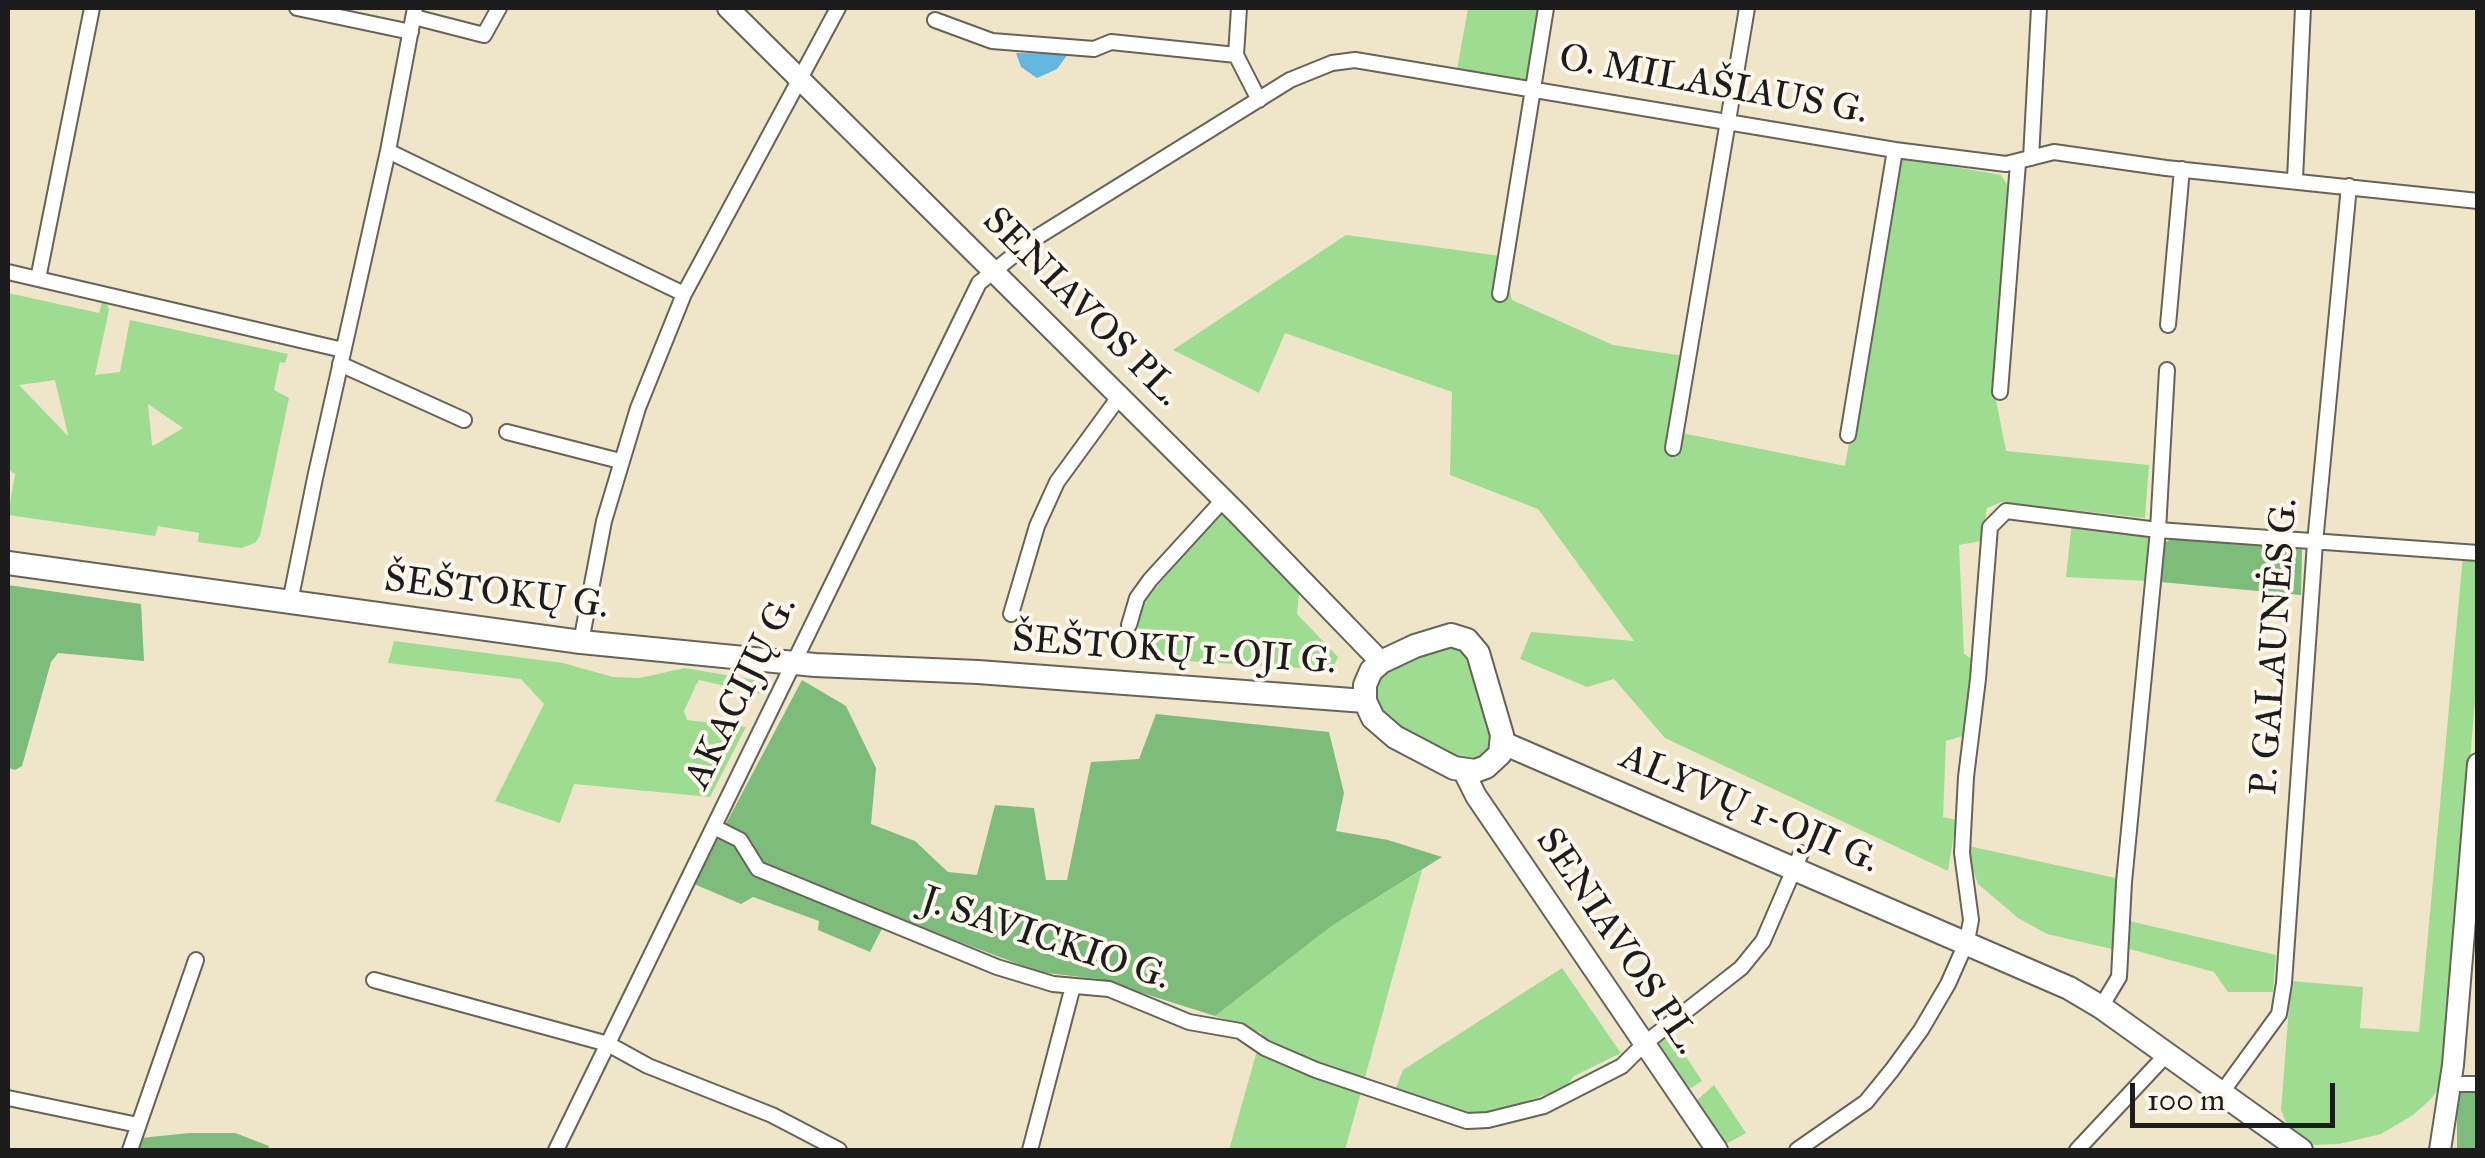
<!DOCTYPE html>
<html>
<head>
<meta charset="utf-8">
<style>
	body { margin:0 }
	#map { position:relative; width:2485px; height:1158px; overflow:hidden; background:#efe6c9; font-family:"IM FELL Great Primer",serif }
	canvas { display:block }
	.frame { position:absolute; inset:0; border:10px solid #1c1c1c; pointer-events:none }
	.scale { position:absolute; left:2130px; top:1083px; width:205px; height:45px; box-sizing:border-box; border:5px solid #1c1c1c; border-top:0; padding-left:12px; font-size:30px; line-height:35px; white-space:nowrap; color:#1c1c1c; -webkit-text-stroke:8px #fbf7ec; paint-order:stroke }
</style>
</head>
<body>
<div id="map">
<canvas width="2485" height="1158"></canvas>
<div class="frame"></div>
<div class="scale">100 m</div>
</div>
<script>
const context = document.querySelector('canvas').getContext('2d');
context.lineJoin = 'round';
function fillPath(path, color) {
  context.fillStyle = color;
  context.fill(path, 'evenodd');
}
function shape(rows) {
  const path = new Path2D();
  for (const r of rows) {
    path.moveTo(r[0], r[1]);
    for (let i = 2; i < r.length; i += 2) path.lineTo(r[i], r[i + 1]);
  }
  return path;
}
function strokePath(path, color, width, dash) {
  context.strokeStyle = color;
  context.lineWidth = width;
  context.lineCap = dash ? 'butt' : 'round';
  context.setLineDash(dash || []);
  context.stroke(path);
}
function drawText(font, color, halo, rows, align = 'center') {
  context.font = font + ' "IM FELL Great Primer",serif';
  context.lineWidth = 8;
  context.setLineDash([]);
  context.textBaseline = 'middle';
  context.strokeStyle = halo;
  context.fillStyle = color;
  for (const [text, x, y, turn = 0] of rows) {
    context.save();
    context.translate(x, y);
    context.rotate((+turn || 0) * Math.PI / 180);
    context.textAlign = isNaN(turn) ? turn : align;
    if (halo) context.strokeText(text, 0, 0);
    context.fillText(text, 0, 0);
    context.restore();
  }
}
const green = shape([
	[1468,8,1542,8,1531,76,1521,81,1457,70],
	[1905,158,2001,175,2010,189,1995,395,2006,451,2149,465,2145,518,2002,502,1987,508,1981,541,1959,545,1964,654,1972,659,1966,735,1946,741,1943,817,1956,820,1948,871,1665,738,1614,679,1587,687,1520,659,1531,632,1634,641,1538,509,1450,475,1452,392,1285,333,1259,393,1173,350,1346,235,1501,256,1512,300,1613,345,1684,356,1667,430,1845,466,1897,165],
	[8,293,99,313,102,302,107,304,109,310,95,375,120,372,130,320,288,354,285,363,280,362,274,390,289,398,260,536,255,543,241,548,198,542,199,533,158,526,155,536,8,515,15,474,8,469],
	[55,380,68,435,68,436,19,385],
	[148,404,183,428,153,446,152,445],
	[1221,513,1299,593,1297,614,1338,657,1332,670,1138,658,1138,624,1143,606,1153,591],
	[2072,522,2146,535,2151,542,2148,581,2066,577],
	[2463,556,2477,560,2477,675,2445,1070,2441,1085,2431,1099,2413,1115,2381,1134,2339,1144,2312,1145,2289,1130,2281,1110,2291,981,2363,987,2360,1028,2419,1032],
	[394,641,563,663,613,677,640,678,685,668,766,682,761,694,699,680,696,685,684,711,687,720,746,727,710,797,574,784,560,823,495,801,544,704,521,679,388,663],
	[1448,645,1466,652,1494,740,1486,756,1468,763,1383,721,1373,691,1388,666],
	[1964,845,2120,879,2112,949,2047,934,2018,918,1978,884],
	[1422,870,1345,1150,1229,1150,1262,1033,1215,1016,1333,925],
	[2129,921,2276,955,2273,992,2228,992,2214,972,2126,948],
	[1562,968,1621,1053,1574,1076,1565,1088,1486,1115,1460,1115,1394,1093,1403,1070],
	[1681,1022,1686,1022,1672,1035,1702,1081,1691,1088,1686,1087,1657,1042],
	[1714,1085,1746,1133,1726,1144,1696,1101]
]);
const forest = shape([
	[2175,537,2296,546,2302,550,2301,595,2160,582,2164,543],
	[8,585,141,604,144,661,58,653,51,662,22,766,15,770,8,768],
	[802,680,846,706,876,768,871,824,915,841,948,872,977,875,995,805,1034,808,1046,880,1067,880,1091,762,1139,759,1156,714,1329,732,1344,793,1336,831,1388,840,1442,857,1333,925,1215,1016,1098,979,1039,972,889,915,870,952,818,930,819,921,753,897,741,904,694,884],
	[2463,1090,2477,1090,2477,1150,2457,1150,2457,1095],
	[190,1133,235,1133,269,1146,268,1150,137,1150,141,1138]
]);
const water = shape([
	[1016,53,1068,54,1057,69,1037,78,1021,67]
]);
const street = shape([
	[297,8,411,32],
	[1239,8,1236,55,1259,100],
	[414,17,484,35,499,8],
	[935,20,992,41,1094,49,1111,42,1236,55],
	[388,151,684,294],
	[2031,158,2039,8],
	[2295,179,2303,8],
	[8,272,343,350],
	[38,279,92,8],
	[1500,294,1546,8],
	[2168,325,2182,169],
	[340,364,464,420],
	[2000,392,2018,163],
	[507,432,620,461],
	[1848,435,1895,150],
	[1673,448,1747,8],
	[290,602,315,478,388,151,415,8],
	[1011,614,1037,526,1057,482,1119,397],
	[1129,625,1137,598,1150,580,1224,499],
	[581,642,604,521,638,408,684,294,838,8],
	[714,827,740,840,758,869,997,967,1053,984,1109,989,1189,1022,1240,1031,1265,1048,1316,1070,1467,1121,1488,1120,1544,1106,1622,1066,1644,1044,1741,968,1763,941,1801,853],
	[374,980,608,1044,648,1066,772,1115,839,1150],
	[2101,1007,2119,977,2124,882,2158,530,2167,370],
	[2451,1084,2478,1084],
	[2220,1095,2279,1014,2284,983,2315,543,2349,186],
	[8,1098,138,1125],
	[130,1150,196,960],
	[556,1150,979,283,1034,239,1290,80,1332,63,1355,60,1895,150,2006,164,2054,152,2166,168,2478,201],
	[1030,1150,1073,986],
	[1797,1150,1866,1102,1892,1070,1921,1030,1948,984,1967,941,1971,920,1962,853,1966,777,1978,679,1990,527,2006,511,2158,530,2478,553],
	[2077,1150,2166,1055]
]);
const secondary = shape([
	[728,8,1237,513,1381,662],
	[1463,770,1476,796,1717,1150],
	[2440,1150,2453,1065,2478,764]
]);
const primary = shape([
	[8,563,581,642,815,665,978,672,1365,701],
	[1451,635,1467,640,1478,653,1502,735,1500,754,1486,767,1475,771,1454,768,1395,737,1373,718,1365,701,1365,685,1371,671,1381,662,1415,646,1451,635],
	[1503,743,2069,988,2101,1007,2301,1150]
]);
const streetNames = [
	["O. MILAŠIAUS G.",1713,86,10],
	["SENIAVOS PL.",1081,308,45],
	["ŠEŠTOKŲ G.",496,594,7],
	["P. GALAUNĖS G.",2276,647,-86],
	["ŠEŠTOKŲ 1-OJI G.",1174,652,4],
	["AKACIJŲ G.",742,693,-64],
	["ALYVŲ 1-OJI G.",1749,810,23],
	["J. SAVICKIO G.",1045,940,18],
	["SENIAVOS PL.",1617,942,56]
];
fillPath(green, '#9edc91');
fillPath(forest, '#7ebc7b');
fillPath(water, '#63b6df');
strokePath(street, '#666359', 18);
strokePath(secondary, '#666359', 24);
strokePath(primary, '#666359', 26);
strokePath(street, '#fff', 14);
strokePath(secondary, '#fff', 20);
strokePath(primary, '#fff', 22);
drawText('38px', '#1c1c1c', '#fbf7ec', streetNames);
</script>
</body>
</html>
